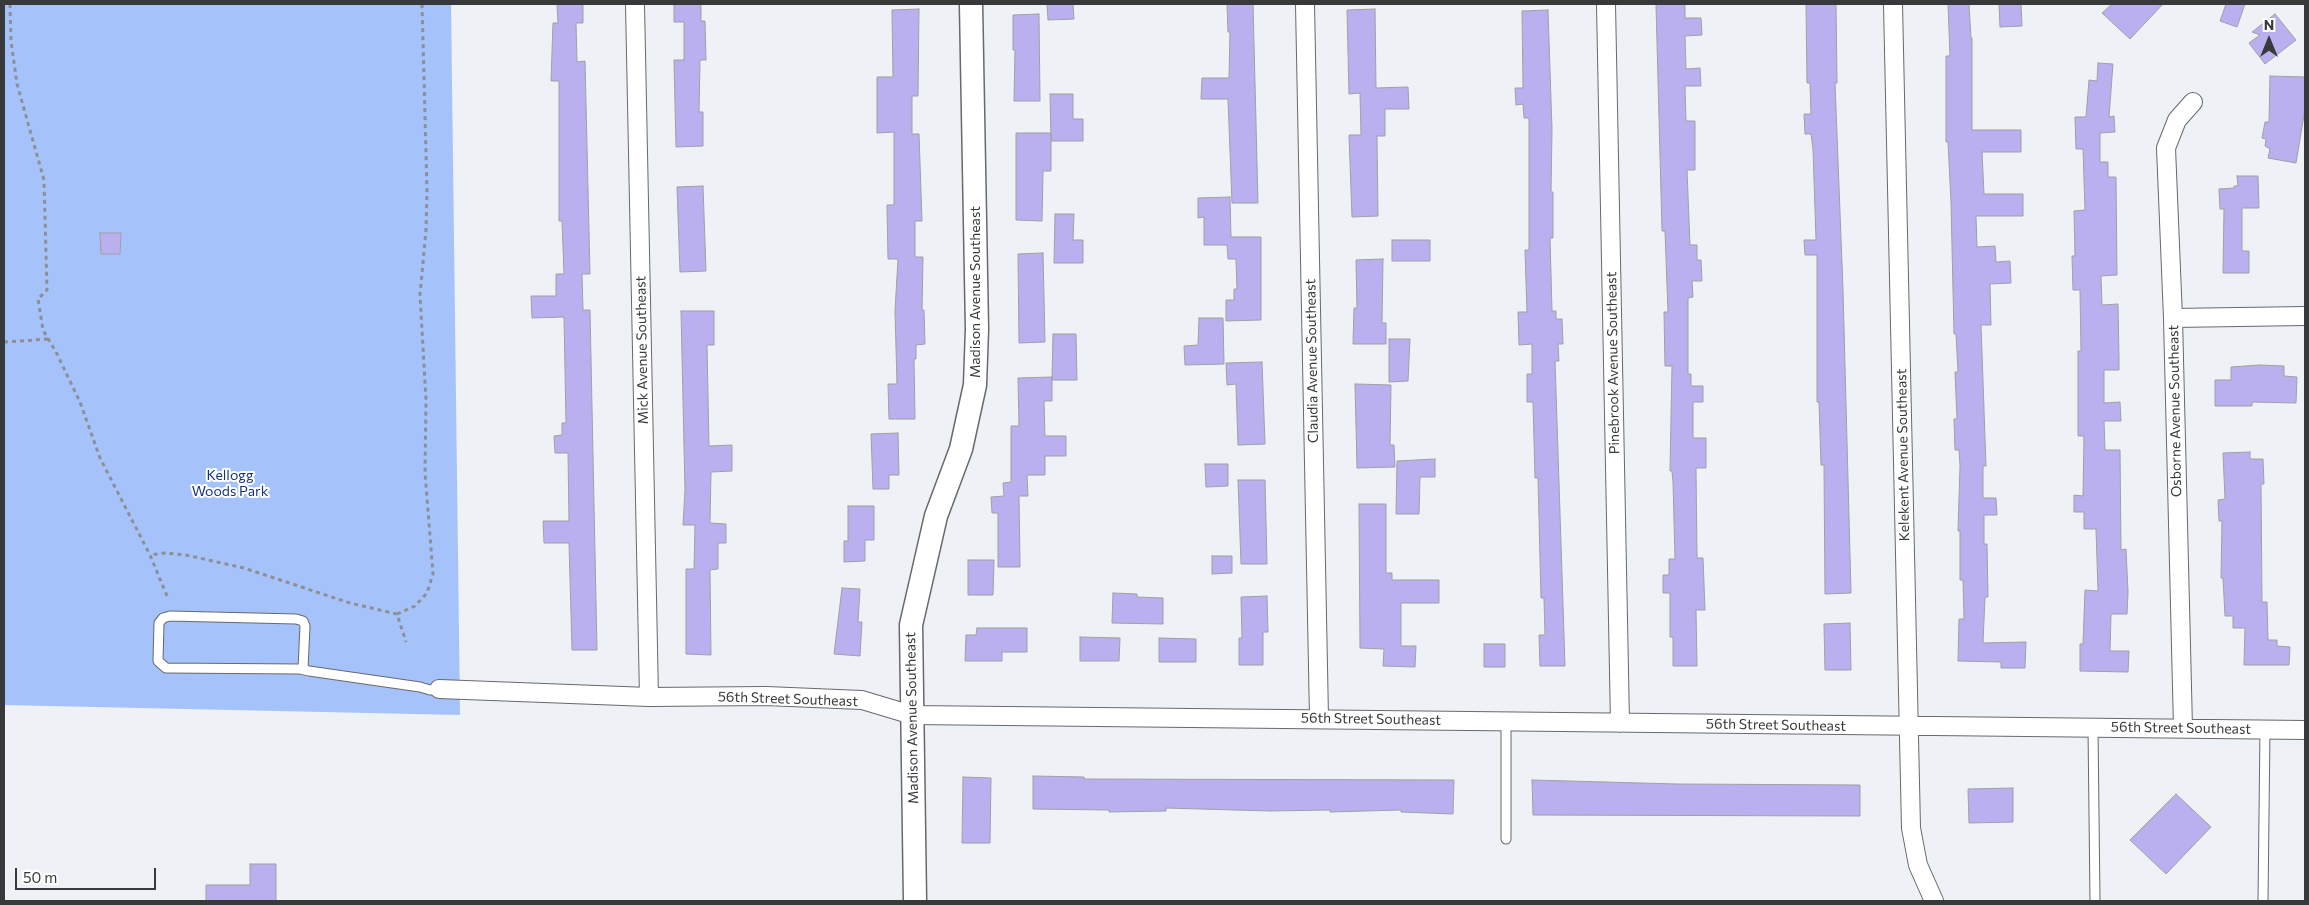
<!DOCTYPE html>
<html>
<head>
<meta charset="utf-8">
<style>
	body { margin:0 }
	#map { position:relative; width:2309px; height:905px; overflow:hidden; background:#eef1f5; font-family:Commissioner,sans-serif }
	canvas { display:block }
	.frame { position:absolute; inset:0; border:5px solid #38393b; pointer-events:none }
	.north { position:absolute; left:2244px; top:15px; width:50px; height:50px; -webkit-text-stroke:4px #fff; paint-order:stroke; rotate:0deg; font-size:14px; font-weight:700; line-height:20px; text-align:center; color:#38393b }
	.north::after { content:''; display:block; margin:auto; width:18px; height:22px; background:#38393b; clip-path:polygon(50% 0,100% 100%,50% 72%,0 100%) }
	.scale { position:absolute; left:15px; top:868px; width:141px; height:22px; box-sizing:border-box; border:2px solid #38393b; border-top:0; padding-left:6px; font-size:15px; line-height:18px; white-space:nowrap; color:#38393b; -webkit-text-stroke:4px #fff; paint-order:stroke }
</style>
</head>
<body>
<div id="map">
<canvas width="2309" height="905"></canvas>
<div class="frame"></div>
<div class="north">N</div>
<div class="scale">50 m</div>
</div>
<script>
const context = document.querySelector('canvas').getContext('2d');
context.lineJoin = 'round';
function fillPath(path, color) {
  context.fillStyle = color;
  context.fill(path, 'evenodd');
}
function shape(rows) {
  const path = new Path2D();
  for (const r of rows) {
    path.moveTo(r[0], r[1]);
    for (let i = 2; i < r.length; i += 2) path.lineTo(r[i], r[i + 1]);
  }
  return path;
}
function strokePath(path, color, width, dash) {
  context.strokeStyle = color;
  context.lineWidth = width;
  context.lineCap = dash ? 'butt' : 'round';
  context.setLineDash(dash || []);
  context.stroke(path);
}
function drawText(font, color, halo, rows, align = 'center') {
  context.font = font + ' Commissioner,sans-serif';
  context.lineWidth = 4;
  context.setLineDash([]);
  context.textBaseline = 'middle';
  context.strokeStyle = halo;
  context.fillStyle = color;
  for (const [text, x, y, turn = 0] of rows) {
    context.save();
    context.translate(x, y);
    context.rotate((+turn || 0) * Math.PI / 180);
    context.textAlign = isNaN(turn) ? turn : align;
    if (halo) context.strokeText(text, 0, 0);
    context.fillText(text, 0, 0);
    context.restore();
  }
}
const green = shape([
	[4,4,451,4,460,715,4,705]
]);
const building = shape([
	[557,4,583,4,583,23,576,23,577,62,585,61,590,274,582,274,583,310,590,310,597,650,572,650,569,543,544,543,543,521,569,521,568,453,555,453,554,436,562,435,562,423,566,423,564,317,532,318,531,296,556,296,556,274,564,274,562,221,559,221,559,81,551,81,553,23,558,23,557,4],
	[674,4,701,4,701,21,705,21,706,60,700,60,699,112,703,112,703,146,676,147,674,60,684,60,684,22,674,22,674,4],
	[1047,4,1073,4,1074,19,1048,20,1047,4],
	[1227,4,1253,4,1258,203,1232,203,1228,99,1201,99,1202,78,1229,78,1230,32,1228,32,1227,4],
	[1656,4,1685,4,1685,18,1701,18,1702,35,1685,36,1686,69,1700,68,1701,86,1685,86,1686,121,1695,121,1695,170,1687,170,1690,245,1697,245,1697,260,1701,260,1702,281,1692,281,1693,297,1688,298,1688,374,1691,374,1691,386,1703,386,1703,402,1693,402,1693,438,1706,438,1706,468,1696,468,1697,558,1703,558,1705,610,1696,610,1697,666,1673,666,1673,637,1670,637,1670,593,1663,593,1663,575,1669,575,1669,559,1675,559,1673,482,1672,471,1670,471,1672,366,1665,366,1664,312,1668,312,1665,231,1662,231,1656,4],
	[1806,4,1836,4,1837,83,1835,83,1843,290,1851,593,1825,594,1824,465,1821,465,1819,402,1817,402,1817,255,1805,255,1804,240,1816,240,1813,149,1811,134,1805,134,1804,114,1811,114,1810,83,1807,83,1806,4],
	[1948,4,1969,4,1971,38,1972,38,1972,130,2021,130,2021,152,1982,152,1984,194,2023,194,2023,216,1976,216,1977,247,1995,246,1996,262,2010,261,2011,283,1990,284,1991,325,1981,325,1986,466,1983,466,1983,498,1996,498,1997,515,1984,515,1984,544,1987,544,1988,597,1985,597,1983,643,2026,642,2025,668,2001,668,2001,662,1958,661,1959,619,1964,619,1963,580,1960,580,1960,531,1958,531,1960,466,1959,450,1955,450,1954,419,1957,419,1955,372,1958,372,1956,334,1954,334,1951,202,1948,142,1946,142,1946,56,1950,56,1948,4],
	[1999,4,2021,4,2022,26,2000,27,1999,4],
	[2112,4,2163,4,2130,39,2102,13,2112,4],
	[2226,4,2245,4,2237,27,2220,21,2226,4],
	[919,9,918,96,912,96,912,134,919,134,922,221,915,221,915,257,923,257,922,310,924,310,925,344,916,345,916,359,914,359,915,419,889,419,888,384,897,384,895,311,898,259,888,259,887,205,894,205,894,132,877,133,877,77,893,77,892,10,919,9],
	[1375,9,1376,88,1408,87,1409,109,1385,109,1385,136,1377,136,1378,216,1352,217,1349,135,1361,135,1360,93,1349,94,1347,10,1375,9],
	[1548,10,1552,130,1551,192,1553,192,1553,238,1550,238,1552,311,1556,311,1556,319,1562,319,1563,344,1558,344,1559,361,1555,361,1565,666,1540,666,1539,635,1545,635,1544,598,1541,598,1538,478,1535,478,1533,402,1527,402,1527,374,1532,374,1532,344,1519,345,1518,312,1527,312,1525,250,1529,250,1529,118,1524,118,1523,104,1516,105,1515,88,1523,88,1522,11,1548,10],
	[1039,14,1040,101,1014,101,1015,50,1013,50,1013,15,1039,14],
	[2275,14,2296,40,2265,64,2249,43,2260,35,2252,32,2275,14],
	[2098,63,2113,64,2109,117,2114,116,2115,132,2100,133,2100,162,2108,162,2108,177,2116,177,2117,275,2101,276,2102,305,2118,304,2119,358,2119,370,2104,370,2104,403,2120,402,2121,421,2104,421,2105,450,2120,450,2121,550,2126,549,2128,592,2127,614,2111,614,2110,651,2129,651,2128,672,2080,671,2080,644,2083,644,2085,590,2098,591,2096,529,2084,529,2084,512,2074,512,2074,495,2083,496,2084,436,2078,436,2078,351,2081,351,2080,290,2073,290,2072,256,2075,256,2074,211,2085,210,2083,149,2076,149,2075,117,2086,117,2089,80,2097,81,2098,63],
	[2270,76,2305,77,2305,109,2296,163,2268,158,2270,149,2265,146,2266,139,2262,138,2265,122,2269,122,2270,76],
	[1050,94,1073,94,1073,119,1083,119,1083,141,1051,141,1051,171,1043,171,1042,221,1016,220,1016,133,1051,133,1051,140,1050,94],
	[2237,176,2258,176,2259,208,2242,208,2242,251,2249,251,2249,273,2223,273,2224,209,2220,209,2219,189,2234,188,2234,186,2238,186,2237,176],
	[703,186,706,271,680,272,677,187,703,186],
	[1230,197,1231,237,1261,237,1261,320,1226,321,1226,300,1234,300,1234,289,1237,289,1236,259,1228,259,1227,245,1204,245,1204,217,1198,218,1198,198,1230,197],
	[1055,214,1074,214,1073,240,1083,240,1083,263,1054,263,1055,214],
	[100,233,121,233,120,254,101,254,100,233],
	[1392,240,1430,240,1430,261,1392,261,1392,240],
	[1043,253,1045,342,1019,343,1018,254,1043,253],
	[1383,259,1382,323,1386,323,1386,344,1353,344,1354,308,1357,308,1356,260,1383,259],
	[681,311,714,311,714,345,707,345,709,446,732,445,732,471,711,472,710,523,726,524,726,543,718,543,718,569,710,570,711,655,686,654,686,569,694,569,695,525,683,525,685,490,681,311],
	[1199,318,1223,318,1224,364,1185,365,1184,346,1198,345,1199,318],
	[1053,334,1076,334,1077,380,1052,380,1053,334],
	[1389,339,1410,339,1408,381,1389,382,1389,339],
	[1262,362,1265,444,1238,445,1236,384,1227,385,1226,363,1262,362],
	[2259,365,2284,366,2284,376,2297,377,2296,403,2252,402,2252,406,2215,406,2215,380,2231,380,2231,367,2259,365],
	[1052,377,1052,401,1044,401,1045,436,1066,436,1066,456,1045,456,1045,475,1027,475,1028,496,1019,496,1020,567,998,567,998,513,992,513,991,497,1004,496,1003,483,1011,482,1011,426,1019,426,1018,378,1052,377],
	[1355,384,1391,385,1390,445,1394,445,1395,467,1357,468,1355,384],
	[898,433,899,475,889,475,889,489,873,489,871,434,898,433],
	[2250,452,2250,459,2263,459,2264,484,2261,484,2262,602,2267,602,2268,640,2277,640,2277,646,2290,647,2289,665,2244,665,2245,628,2233,628,2233,616,2225,616,2223,578,2221,578,2222,521,2219,521,2218,500,2225,499,2223,453,2250,452],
	[1435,459,1435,477,1420,477,1419,514,1396,514,1397,461,1435,459],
	[1205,464,1228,464,1228,486,1206,487,1205,464],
	[1238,480,1265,480,1267,564,1241,564,1238,480],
	[1359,504,1386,504,1386,573,1392,573,1392,580,1439,580,1439,603,1401,603,1401,646,1416,646,1415,667,1383,666,1384,649,1360,648,1359,504],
	[848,506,874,506,874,540,865,540,865,561,844,562,844,541,848,541,848,506],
	[1212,556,1232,556,1232,573,1212,574,1212,556],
	[968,560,994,560,993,595,968,595,968,560],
	[842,588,860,589,858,622,862,622,860,656,834,654,842,588],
	[1113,593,1137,594,1137,597,1163,598,1163,624,1112,623,1113,593],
	[1267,596,1268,632,1263,632,1263,665,1239,665,1239,638,1242,638,1241,597,1267,596],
	[1850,623,1851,670,1825,670,1824,624,1850,623],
	[977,628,1027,628,1027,652,1002,652,1002,661,965,661,966,635,976,635,977,628],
	[1080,637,1120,638,1119,661,1080,661,1080,637],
	[1159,638,1196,639,1196,662,1159,662,1159,638],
	[1484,644,1505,644,1505,667,1484,667,1484,644],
	[1033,776,1084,777,1084,779,1454,780,1453,814,1401,812,1401,810,1330,812,1330,810,1270,811,1166,808,1166,811,1109,812,1109,810,1033,809,1033,776],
	[963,777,991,778,990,843,962,843,963,777],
	[1532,780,1677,784,1860,785,1860,816,1533,815,1532,780],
	[2013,788,2013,822,1969,823,1968,789,2013,788],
	[2176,794,2211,827,2166,874,2130,840,2176,794],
	[250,864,276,864,276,901,206,901,206,885,250,885,250,864]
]);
const path = shape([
	[10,4,11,41,17,84,44,180,47,290,38,299,43,330,56,352,80,402,100,458,150,555],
	[4,342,49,339],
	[167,596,150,555,164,553,186,555,244,568,350,603,397,614,406,642],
	[397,614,415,606,427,593,433,574,425,473,426,400,420,295,426,230,427,191,422,4]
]);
const service = shape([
	[303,669,305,626,303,621,296,619,170,616,163,618,159,623,158,661,166,668,300,669,309,671,420,687,430,690,439,689],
	[1506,721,1506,839],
	[2093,728,2095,901],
	[2263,901,2265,729]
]);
const minor = shape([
	[635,4,649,697],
	[1305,4,1319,718],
	[1606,4,1620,723],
	[1893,4,1911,828,1918,865,1934,901],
	[2173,318,2305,316],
	[439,689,649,697,766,696,862,700,912,715,2305,730],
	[2183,728,2173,318,2166,148,2177,120,2193,102]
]);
const tertiary = shape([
	[915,901,911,625,936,516,961,449,975,385,977,329,971,4]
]);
const streetNames = [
	["Madison Avenue Southeast",975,292,-90],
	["Mick Avenue Southeast",642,350,-91],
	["Claudia Avenue Southeast",1312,361,-91],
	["Pinebrook Avenue Southeast",1613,363,-91],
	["Osborne Avenue Southeast",2175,411,-91],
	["Kelekent Avenue Southeast",1903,455,-91],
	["56th Street Southeast",788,699,2],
	["Madison Avenue Southeast",912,718,-91],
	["56th Street Southeast",1371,719,1],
	["56th Street Southeast",1776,725,1],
	["56th Street Southeast",2181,728,1]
];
const parkNames = [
	["Kellogg",230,475],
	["Woods Park",230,491]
];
fillPath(green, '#a5c2fb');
fillPath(building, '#bab0f0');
strokePath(building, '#a09fa4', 1);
strokePath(service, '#67696d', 11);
strokePath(minor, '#67696d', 20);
strokePath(tertiary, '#67696d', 25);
strokePath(path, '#8d8f92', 3, [4, 4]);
strokePath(service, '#fff', 9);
strokePath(minor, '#fff', 18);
strokePath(tertiary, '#fff', 22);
drawText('14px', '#38393b', '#fff', streetNames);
drawText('14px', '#173477', '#fff', parkNames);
</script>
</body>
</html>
